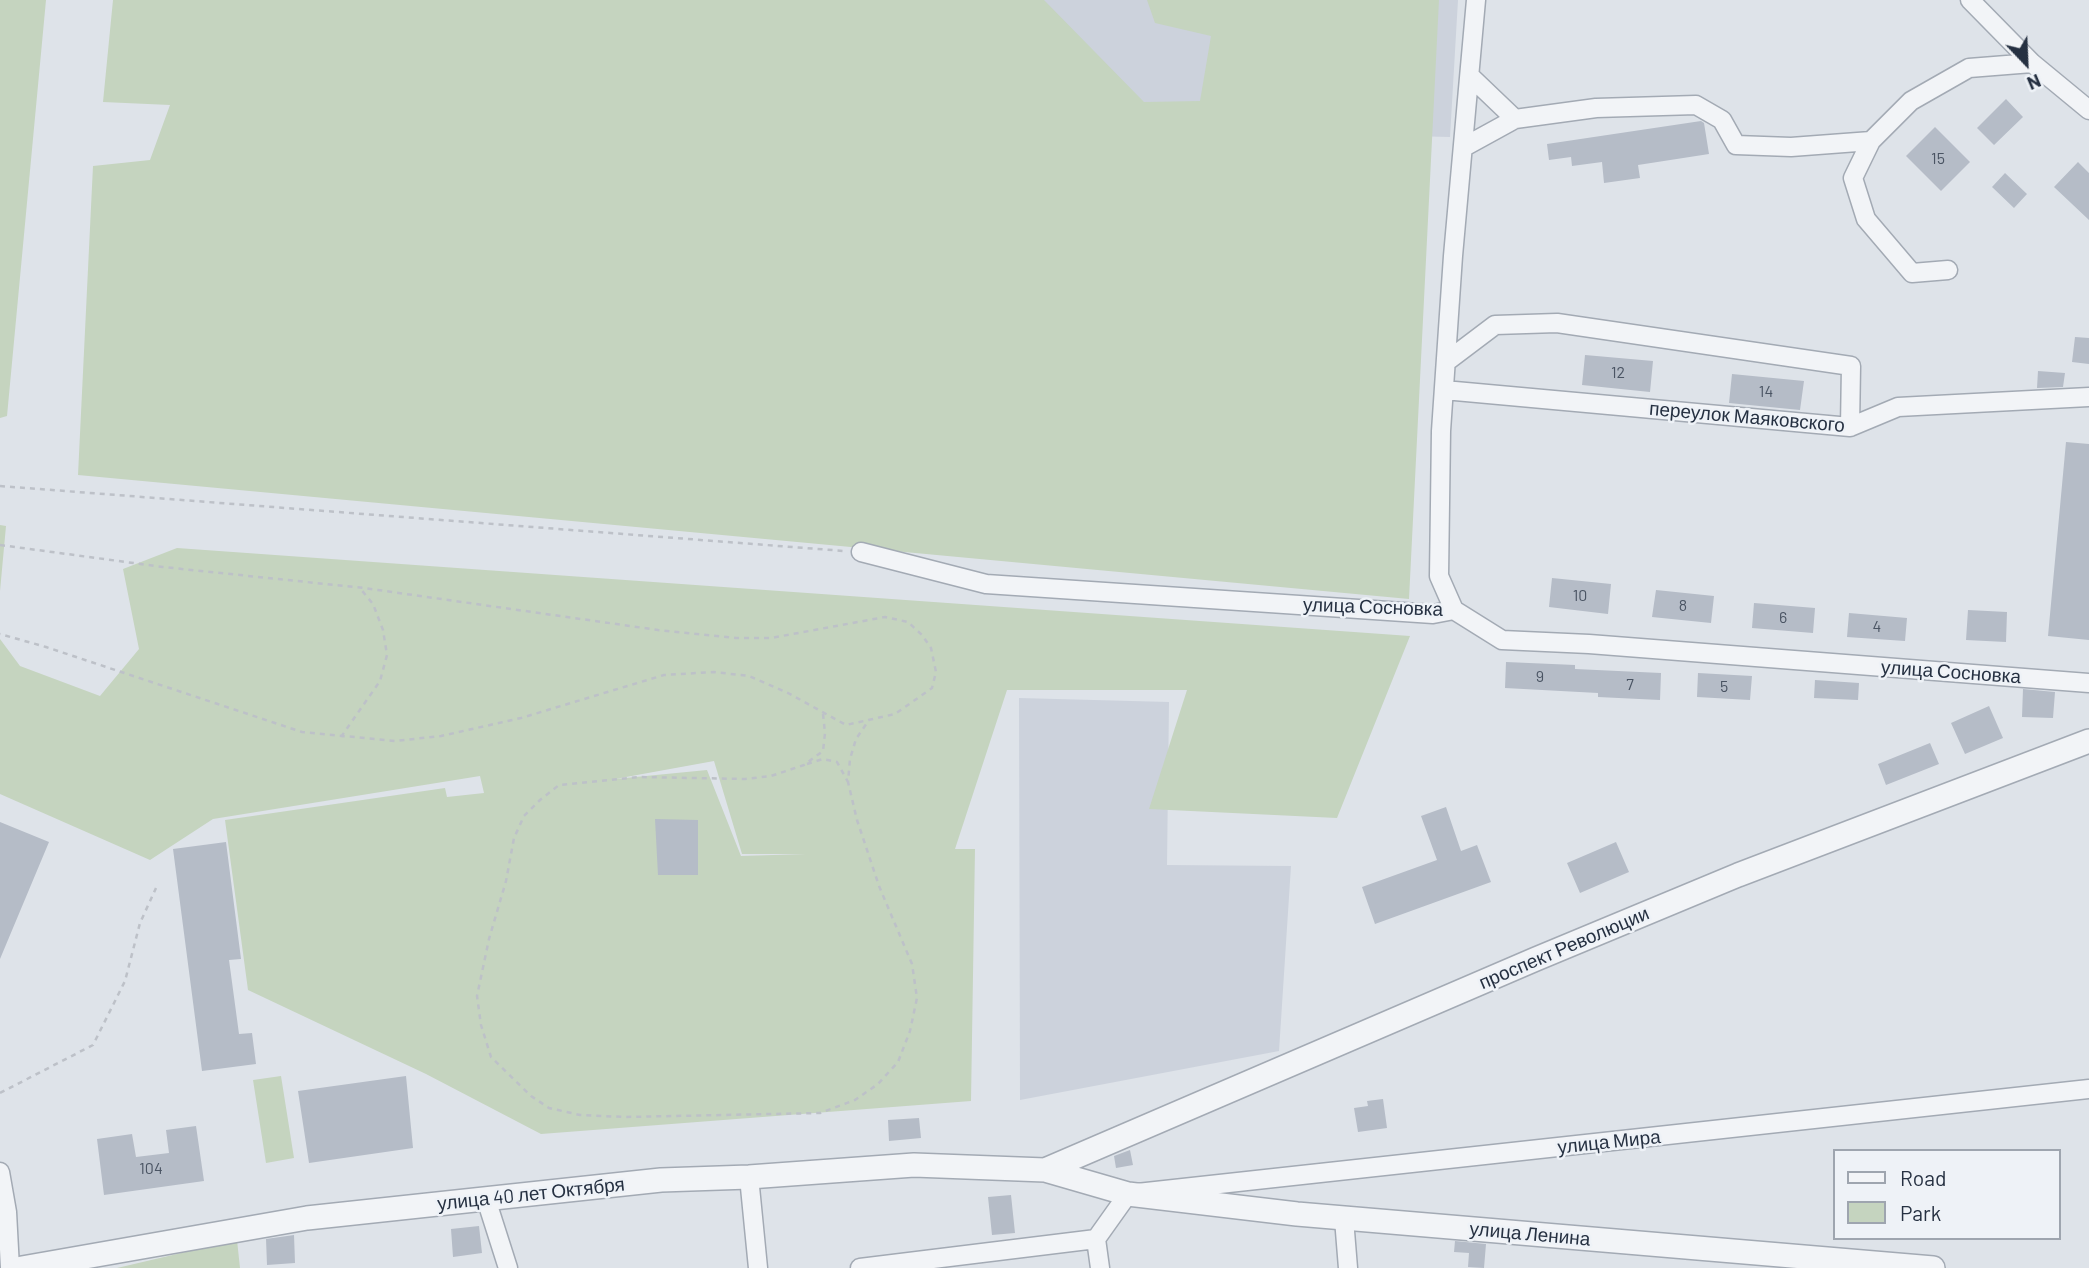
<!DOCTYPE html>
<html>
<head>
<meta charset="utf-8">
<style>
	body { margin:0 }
	#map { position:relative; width:2089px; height:1268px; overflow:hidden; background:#dee3e9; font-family:Barlow,sans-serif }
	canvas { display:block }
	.legend { position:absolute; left:1833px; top:1149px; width:228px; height:91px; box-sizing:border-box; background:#eef2f7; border:2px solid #9ea5af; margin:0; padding:9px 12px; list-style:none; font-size:21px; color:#263142 }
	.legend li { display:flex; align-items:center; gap:14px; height:35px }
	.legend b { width:35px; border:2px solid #9ea5af }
	.north { position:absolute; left:1991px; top:28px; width:70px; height:70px; -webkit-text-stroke:5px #eef2f7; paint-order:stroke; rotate:157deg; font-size:19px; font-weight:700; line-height:28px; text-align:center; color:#263142 }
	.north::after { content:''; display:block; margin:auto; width:24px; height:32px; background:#263142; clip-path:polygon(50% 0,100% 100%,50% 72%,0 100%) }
</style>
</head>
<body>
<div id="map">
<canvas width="2089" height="1268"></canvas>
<ul class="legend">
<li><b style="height:9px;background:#f2f4f7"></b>Road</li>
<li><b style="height:19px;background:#c5d4bf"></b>Park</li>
</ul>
<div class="north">N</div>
</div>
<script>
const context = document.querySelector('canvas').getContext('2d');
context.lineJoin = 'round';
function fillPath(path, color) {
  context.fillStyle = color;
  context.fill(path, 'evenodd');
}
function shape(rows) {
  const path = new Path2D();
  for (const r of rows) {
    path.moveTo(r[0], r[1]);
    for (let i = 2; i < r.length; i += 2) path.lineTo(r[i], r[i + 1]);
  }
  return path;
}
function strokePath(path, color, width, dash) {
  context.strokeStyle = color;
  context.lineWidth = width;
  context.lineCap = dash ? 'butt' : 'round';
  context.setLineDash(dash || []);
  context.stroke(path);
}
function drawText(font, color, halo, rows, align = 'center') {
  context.font = font + ' Barlow,sans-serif';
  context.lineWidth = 5;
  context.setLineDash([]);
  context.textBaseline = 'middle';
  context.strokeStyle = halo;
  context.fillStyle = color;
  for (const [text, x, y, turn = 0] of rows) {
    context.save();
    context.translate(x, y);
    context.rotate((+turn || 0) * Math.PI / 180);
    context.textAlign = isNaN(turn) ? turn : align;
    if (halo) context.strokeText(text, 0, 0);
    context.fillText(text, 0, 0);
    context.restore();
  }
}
const built = shape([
	[962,0,1458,0,1450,137,1118,129],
	[1019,698,1169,702,1167,865,1291,866,1279,1051,1020,1100]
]);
const green = shape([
	[0,0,46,0,7,416,0,418],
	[113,0,1044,0,1144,102,1200,101,1211,36,1155,23,1147,0,1439,0,1409,599,78,475,93,166,150,160,170,105,103,102],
	[0,525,6,526,0,591],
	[177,548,1410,636,1337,818,1149,809,1187,690,1007,690,955,849,975,849,971,1101,541,1134,426,1074,248,990,225,820,445,788,447,797,484,793,480,776,213,819,150,860,0,794,0,639,20,666,100,696,139,649,123,569],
	[714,761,742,854,806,854,741,856,707,770,615,779],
	[281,1076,294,1158,266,1163,253,1080],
	[237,1240,240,1268,117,1268]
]);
const building = shape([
	[2006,99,2023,117,1994,145,1977,128],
	[1701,121,1704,123,1709,154,1638,165,1640,178,1604,183,1602,162,1572,166,1571,157,1549,160,1547,144],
	[1935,127,1970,162,1941,191,1906,156],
	[2078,162,2089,173,2089,220,2054,187],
	[2005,173,2027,194,2014,208,1992,187],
	[2075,337,2089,338,2089,364,2072,362],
	[1585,355,1653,361,1650,392,1582,385],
	[2038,371,2065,373,2063,387,2037,388],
	[1732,374,1804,381,1800,410,1729,403],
	[2066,442,2089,444,2089,640,2048,636],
	[1552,578,1611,584,1608,614,1549,607],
	[1656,590,1714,596,1711,623,1652,617],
	[1754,603,1815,608,1813,633,1752,628],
	[1968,610,2007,612,2006,642,1966,640],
	[1849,613,1907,618,1905,641,1847,637],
	[1506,662,1575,665,1575,669,1661,673,1660,700,1598,697,1598,693,1505,688],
	[1698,673,1752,676,1750,700,1697,697],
	[1815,680,1859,683,1858,700,1814,698],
	[2023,689,2055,692,2053,718,2022,717],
	[1989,706,2003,738,1965,754,1951,723],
	[1930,743,1939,764,1886,785,1878,764],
	[1446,807,1461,851,1477,845,1491,882,1375,924,1362,887,1437,860,1421,816],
	[655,819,698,820,698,875,658,875],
	[0,822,49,842,0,959],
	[226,842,241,959,229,960,239,1034,252,1033,256,1064,202,1071,173,849],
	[1616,842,1629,872,1580,893,1567,863],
	[406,1076,413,1148,309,1163,298,1091],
	[1383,1099,1387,1128,1358,1132,1354,1108,1368,1106,1367,1101],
	[919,1118,921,1138,889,1141,888,1120],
	[196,1126,204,1181,104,1195,97,1139,132,1134,136,1157,169,1153,166,1130],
	[1130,1150,1133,1165,1116,1168,1114,1156],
	[1011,1195,1015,1233,992,1235,988,1197],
	[479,1226,482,1253,453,1257,451,1229],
	[294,1235,295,1263,267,1265,266,1239],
	[1455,1241,1486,1244,1484,1268,1468,1267,1469,1253,1454,1252]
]);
const path = shape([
	[0,486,844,551],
	[0,545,163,567,364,588,658,630,736,638,771,638,885,617,908,622,922,635,931,648,936,672,932,688,895,714,846,725,788,693,749,676,714,672,664,675,521,718,441,736,395,741,302,732,46,647,0,634],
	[823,714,825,733,823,751,804,765,771,776,745,779,639,777,559,785,540,800,524,816,514,838,506,881,489,939,477,996,481,1025,491,1057,531,1096,549,1108,580,1115,625,1117,820,1113,855,1100,878,1084,898,1062,910,1031,917,998,912,964,879,886,857,820,848,782,850,759,856,739,869,720],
	[341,737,380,681,387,655,383,630,373,604,359,587],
	[807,764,823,759,837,762,848,782],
	[0,1093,93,1045,125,981,140,923,156,888]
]);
const minor = shape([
	[1970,0,2032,63,2089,110],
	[1470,76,1515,119,1596,108,1696,105,1722,120,1736,145,1791,147,1871,141],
	[1464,147,1515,119],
	[1948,270,1912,273,1866,219,1853,178,1871,141,1911,101,1969,68,2032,63],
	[1446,362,1495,325,1557,323,1851,366,1850,427],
	[1444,390,1850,427,1898,407,2089,397],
	[861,552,986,584,1433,614,1454,610,1502,640,1589,644,2089,683],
	[1454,610,1439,576,1441,431,1453,256,1476,0],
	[0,1172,7,1212,10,1268],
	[749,1177,758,1268],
	[486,1199,508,1268],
	[1344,1219,1348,1268],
	[1096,1239,1100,1268],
	[860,1268,1096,1239,1128,1194,2089,1089]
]);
const tertiary = shape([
	[1045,1170,1536,959,1738,875,2089,741],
	[22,1268,307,1218,661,1180,749,1177,914,1165,1045,1170,1128,1194,1297,1214,1933,1268]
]);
const numberNames = [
	["15",1938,159],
	["12",1618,373],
	["14",1766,392],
	["10",1580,596],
	["8",1683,606],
	["6",1783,618],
	["4",1877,627],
	["9",1540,677],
	["7",1630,685],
	["5",1724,687],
	["104",151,1169]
];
const streetNames = [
	["переулок Маяковского",1747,417,5],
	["улица Сосновка",1373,607,2],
	["улица Сосновка",1951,672,4],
	["проспект Революции",1564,948,-23],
	["улица Мира",1609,1142,-6],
	["улица 40 лет Октября",531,1194,-6],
	["улица Ленина",1530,1234,5]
];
fillPath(built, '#ccd2dc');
fillPath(green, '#c5d4bf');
fillPath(building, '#b5bcc7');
strokePath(minor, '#a3aab4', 21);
strokePath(tertiary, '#a3aab4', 26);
strokePath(path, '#bdc1c8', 2.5, [5, 5]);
strokePath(minor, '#f2f4f7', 18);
strokePath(tertiary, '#f2f4f7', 23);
drawText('16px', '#4a5463', null, numberNames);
drawText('19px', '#263142', '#eef2f7', streetNames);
</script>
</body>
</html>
